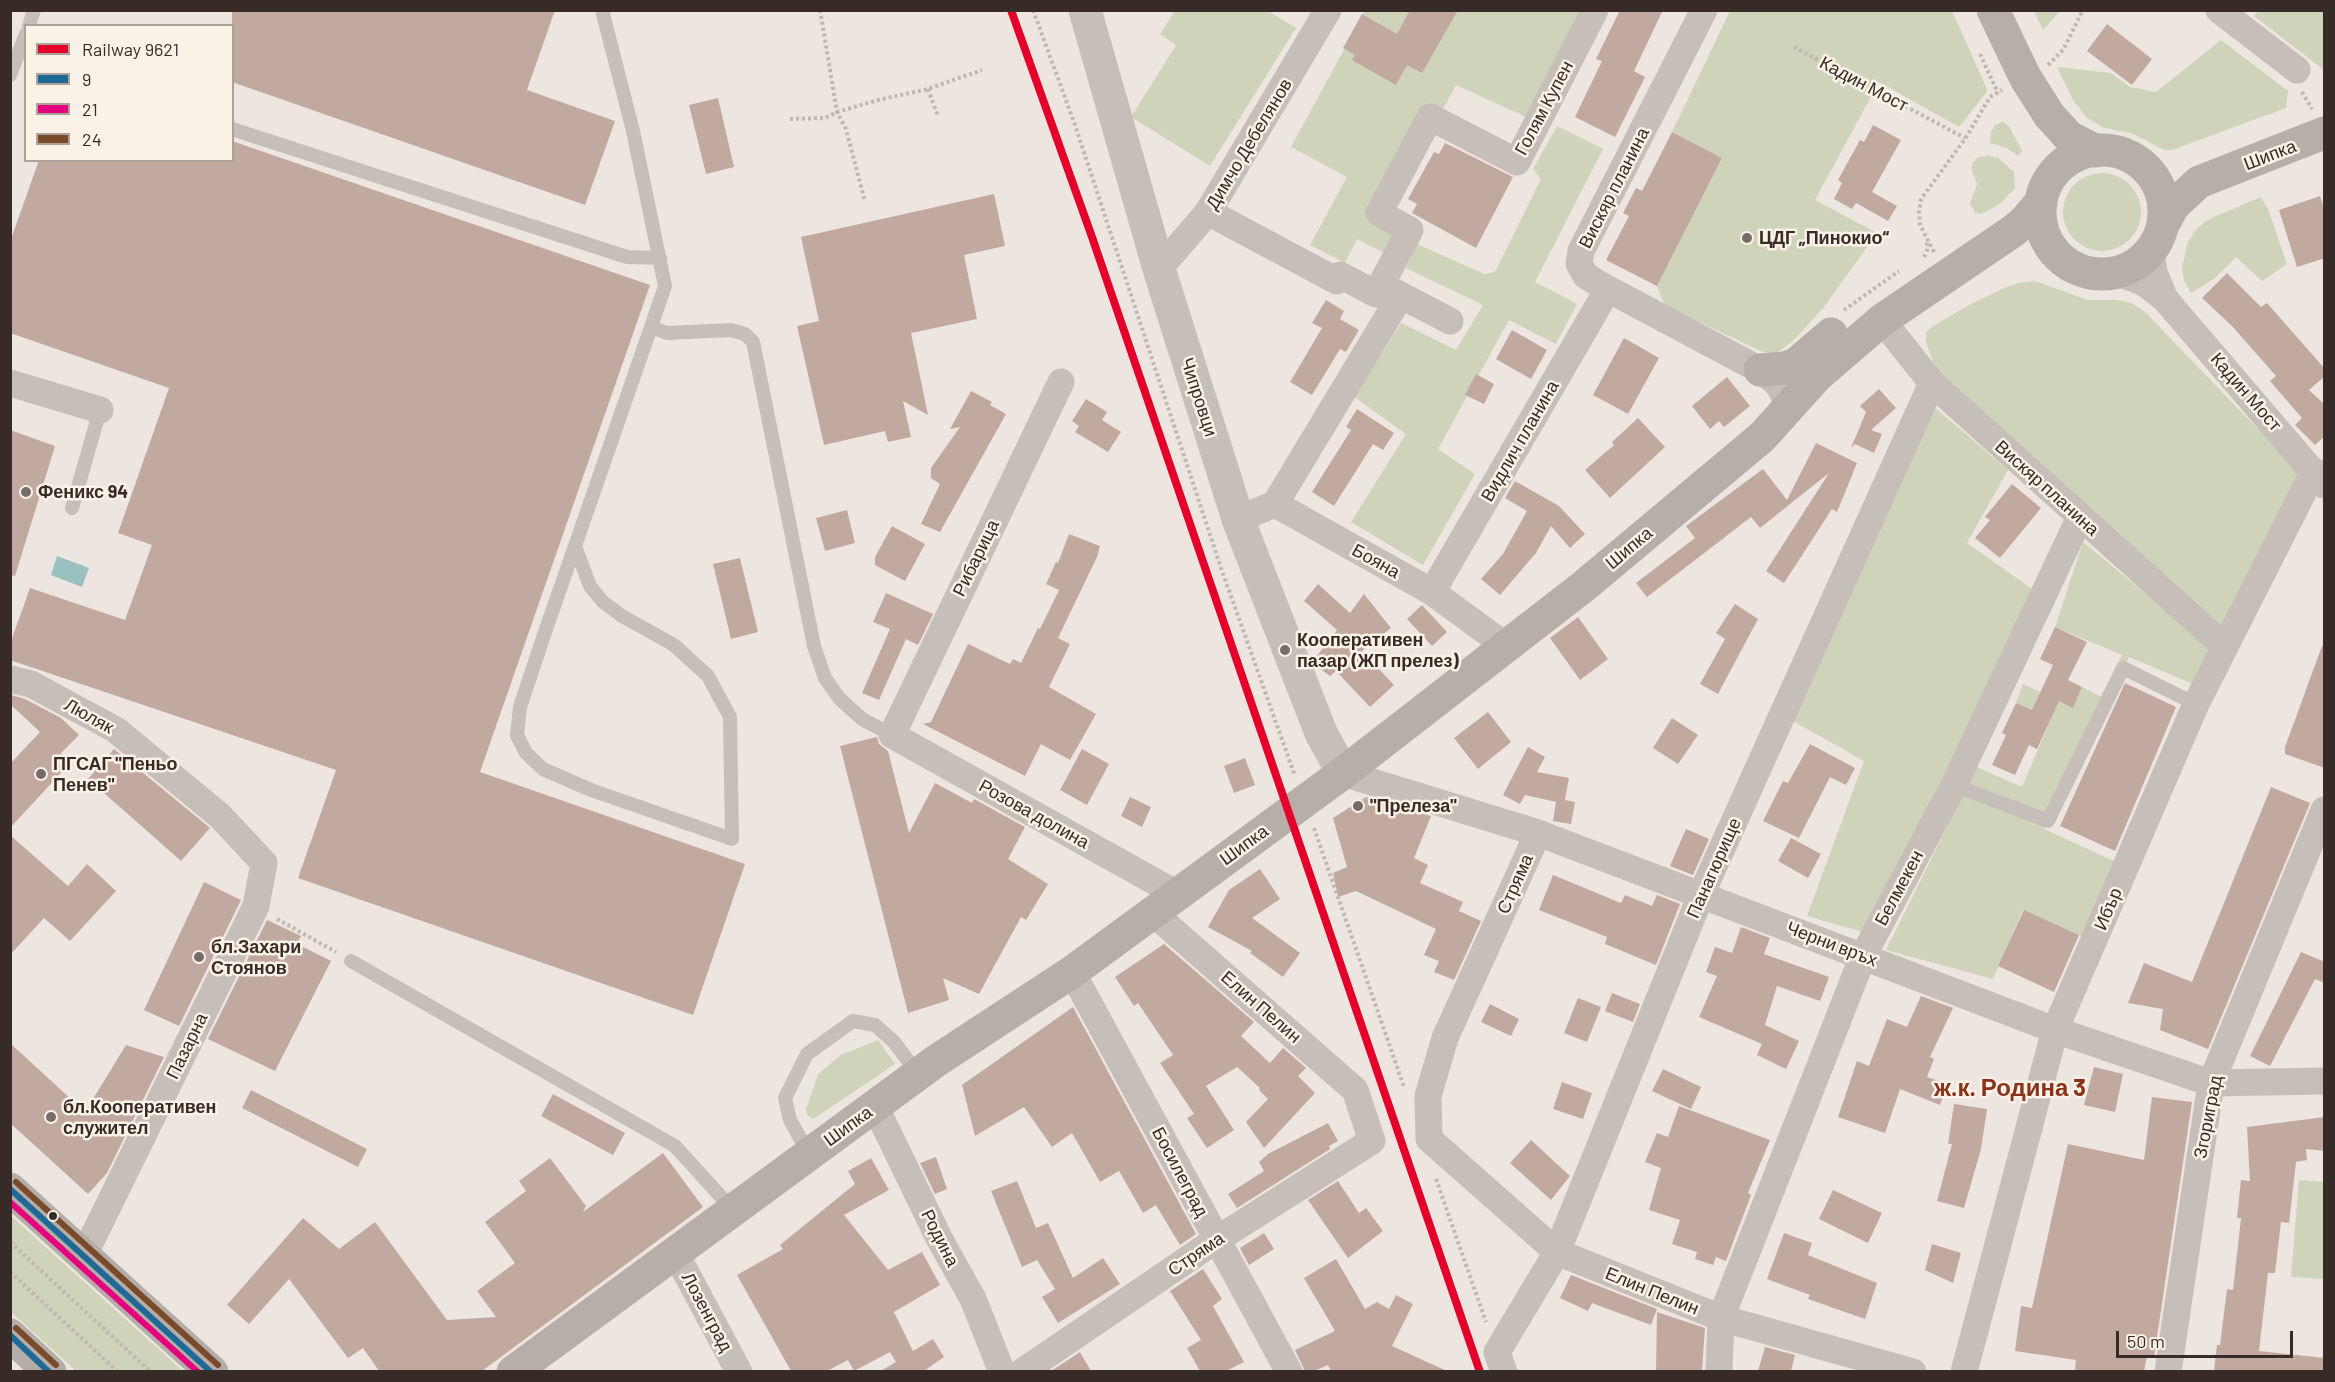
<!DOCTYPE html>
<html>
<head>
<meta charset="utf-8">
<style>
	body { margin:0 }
	#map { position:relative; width:2335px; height:1382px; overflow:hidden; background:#ede6e0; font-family:Barlow,sans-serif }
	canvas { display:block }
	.frame { position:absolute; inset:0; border:12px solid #372b27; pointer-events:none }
	.legend { position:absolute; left:24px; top:24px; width:210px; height:138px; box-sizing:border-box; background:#faf1e7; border:2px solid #aca29a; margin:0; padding:8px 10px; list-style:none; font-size:18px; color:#372b27 }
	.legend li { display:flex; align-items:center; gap:12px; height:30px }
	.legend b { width:30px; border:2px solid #aca29a }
	.scale { position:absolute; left:2116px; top:1331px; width:177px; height:27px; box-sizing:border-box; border:3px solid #372b27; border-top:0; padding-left:8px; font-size:18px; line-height:21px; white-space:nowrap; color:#372b27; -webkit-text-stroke:4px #faf1e7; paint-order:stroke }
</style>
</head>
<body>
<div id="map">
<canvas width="2335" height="1382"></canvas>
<div class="frame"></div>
<ul class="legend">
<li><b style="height:8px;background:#e4002b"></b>Railway 9621</li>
<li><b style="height:8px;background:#1f6997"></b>9</li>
<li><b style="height:8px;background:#e5007d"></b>21</li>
<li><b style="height:8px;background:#7a4b2a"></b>24</li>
</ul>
<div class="scale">50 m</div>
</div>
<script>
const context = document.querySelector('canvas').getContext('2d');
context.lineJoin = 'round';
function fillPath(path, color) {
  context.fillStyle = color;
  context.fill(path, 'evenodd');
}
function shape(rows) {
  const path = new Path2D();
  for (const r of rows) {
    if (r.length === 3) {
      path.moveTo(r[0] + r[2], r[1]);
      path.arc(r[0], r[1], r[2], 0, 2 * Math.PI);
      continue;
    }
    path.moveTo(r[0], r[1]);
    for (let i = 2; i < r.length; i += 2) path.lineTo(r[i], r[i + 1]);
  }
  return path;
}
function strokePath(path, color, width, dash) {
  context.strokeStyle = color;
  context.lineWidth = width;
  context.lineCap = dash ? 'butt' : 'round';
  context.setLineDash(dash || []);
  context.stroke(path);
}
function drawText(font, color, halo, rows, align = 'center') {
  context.font = font + ' Barlow,sans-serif';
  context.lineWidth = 5;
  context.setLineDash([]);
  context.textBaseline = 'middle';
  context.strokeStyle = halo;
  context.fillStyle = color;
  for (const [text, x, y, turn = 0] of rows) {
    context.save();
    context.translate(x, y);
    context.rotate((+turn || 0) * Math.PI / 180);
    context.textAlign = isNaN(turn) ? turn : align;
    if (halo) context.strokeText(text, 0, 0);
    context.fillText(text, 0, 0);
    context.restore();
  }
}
const green = shape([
	[1175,11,1268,11,1296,28,1210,166,1131,117,1176,45,1160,34],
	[1365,11,1581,11,1526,117,1456,85,1382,223,1400,233,1388,255,1357,239,1345,263,1310,245,1347,177,1291,147],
	[1730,11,1952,11,1987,89,1986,93,1959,127,1879,82,1815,200,1877,233,1824,307,1796,338,1776,354,1763,352,1665,306,1657,286,1722,158,1672,132],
	[2034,11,2060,11,2043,30],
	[2258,11,2324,11,2324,70,2254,16],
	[2221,40,2288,91,2286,108,2172,150,2164,150,2131,133,2104,128,2087,118,2073,100,2057,67,2111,73,2130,87,2156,92],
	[2003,122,2008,125,2021,148,2022,152,2018,156,2007,148,1990,143,1991,132,1995,125],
	[1557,126,1603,149,1535,282,1577,304,1556,344,1509,320,1438,449,1475,474,1423,565,1351,522,1406,434,1354,397,1401,323,1456,350,1483,305,1406,268,1417,244,1484,274,1495,272,1541,179,1533,169],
	[1989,156,1998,158,2014,172,2015,188,2000,204,1981,214,1975,213,1970,203,1977,184,1971,168,1973,162,1978,157],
	[2102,212,39],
	[2261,197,2268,209,2287,264,2262,281,2236,257,2215,278,2191,293,2184,281,2182,269,2187,244,2194,232,2204,222,2216,216],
	[2035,281,2088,300,2116,300,2132,303,2145,312,2301,474,2223,631,1941,374,1933,362,1926,342,1926,333,1930,328,1969,305,2002,289,2018,283],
	[1933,406,2008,470,1967,543,2035,591,1866,933,1807,916,1864,761,1793,721],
	[2083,542,2210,647,2193,684,2129,657,2044,829,2123,865,2086,938,2023,910,1993,979,1886,950,1977,767,2022,787,2051,719,2016,703,2023,684,2073,707,2082,687,2101,697,2122,655,2055,627],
	[878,1040,895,1064,813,1119,807,1115,806,1110,818,1074,841,1055],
	[2299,1180,2324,1182,2324,1279,2291,1277],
	[10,1216,11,1216,183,1371,76,1371,11,1312]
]);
const water = shape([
	[57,556,89,568,82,587,51,575]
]);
const building = shape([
	[232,10,555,10,527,90,615,121,585,205,232,82],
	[1410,10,1458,10,1422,73,1407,65,1396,85,1352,60,1355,55,1343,48,1362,14,1397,34],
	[1620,10,1663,10,1634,71,1645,77,1615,137,1575,117,1602,61,1596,59],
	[2107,24,2152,59,2132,85,2087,51],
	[718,98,734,167,706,174,689,105],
	[1873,125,1901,140,1872,192,1897,206,1888,221,1856,203,1852,209,1834,199,1842,183,1838,180,1860,140,1864,142],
	[1672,132,1722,158,1657,286,1606,260,1629,216,1623,213,1636,188,1642,191],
	[232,141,650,285,480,772,745,864,693,1015,298,878,336,770,10,660,10,644,30,588,125,620,152,545,118,533,169,388,10,333,10,242,39,160,232,160],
	[1445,143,1513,177,1476,248,1412,213,1417,204,1408,199,1434,152,1439,154],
	[994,194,1005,246,964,255,977,319,911,333,928,415,903,401,911,437,888,442,885,431,824,445,797,326,819,321,801,237],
	[2320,196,2325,212,2325,258,2297,267,2279,210],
	[2227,273,2261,307,2267,303,2325,369,2325,376,2309,390,2325,405,2325,436,2315,445,2295,425,2302,418,2270,381,2276,376,2232,326,2202,298],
	[1326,300,1344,311,1340,319,1359,330,1346,352,1340,349,1312,395,1290,382,1322,328,1312,323],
	[1512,330,1547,350,1531,379,1496,359],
	[1624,338,1659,358,1628,414,1593,395],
	[1476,374,1494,384,1484,404,1465,395],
	[1727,377,1750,406,1724,427,1719,421,1710,429,1692,406],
	[1879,389,1896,408,1871,430,1882,434,1874,453,1855,444,1851,448,1866,412,1860,406],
	[971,391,992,402,990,405,1006,414,940,532,921,524,940,484,931,478,931,468,960,427,950,429],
	[1086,399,1107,412,1102,420,1121,432,1108,452,1075,432,1079,426,1072,421],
	[1357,409,1394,433,1383,450,1373,444,1334,506,1312,492,1351,430,1346,427],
	[1638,418,1665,447,1610,498,1585,470,1614,445,1612,442],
	[10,430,55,446,15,576,10,575],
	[1816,443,1857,463,1837,512,1832,509,1784,583,1766,571,1829,473,1760,528,1751,517,1647,597,1636,583,1695,538,1686,526,1763,469,1787,500],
	[1515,481,1559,506,1585,534,1570,548,1551,526,1536,553,1500,595,1481,579,1503,554,1527,511,1505,498],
	[2012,484,2041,508,2000,558,1975,538,1990,520,1985,517],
	[847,510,855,543,825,551,816,518],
	[892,526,925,544,905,581,875,565,875,557],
	[1069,534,1100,546,1097,557,1058,638,1070,644,1049,687,1096,714,1070,760,1041,744,1025,776,923,724,931,722,968,644,1010,664,1013,659,1021,663,1038,628,1040,629,1059,590,1046,584,1056,562,1058,563],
	[740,558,758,632,731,639,713,564],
	[1318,584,1350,613,1364,594,1391,628,1362,651,1394,685,1370,707,1336,671,1330,676,1314,664,1313,661,1337,630,1304,601],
	[886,593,933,614,918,645,906,639,879,700,862,693,890,629,873,622],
	[1735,604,1758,619,1718,694,1700,684,1725,639,1716,633],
	[1422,605,1447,632,1432,646,1407,619],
	[1578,617,1608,659,1580,680,1550,638],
	[2055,627,2087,642,2068,680,2082,687,2073,708,2059,701,2037,749,2029,745,2015,775,1992,765,2006,735,2002,733,2016,703,2032,710,2053,665,2040,659],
	[2322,646,2325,647,2325,768,2285,754,2285,747],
	[2125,683,2176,707,2115,851,2060,826],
	[11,695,25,699,61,718,79,735,61,753,71,762,10,828,10,764,40,732,10,704],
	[1488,712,1511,742,1478,769,1454,738],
	[1672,718,1698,735,1678,764,1653,748],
	[877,737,879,744,888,751,909,833,935,783,972,803,974,799,1025,827,1008,859,1048,884,1026,920,1021,917,979,994,943,978,949,1000,908,1013,840,746],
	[1810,744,1855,768,1846,785,1830,777,1799,838,1763,821,1783,781,1788,783],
	[1528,747,1545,757,1537,772,1569,778,1565,800,1575,802,1571,824,1553,821,1556,802,1525,795,1520,804,1503,795],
	[114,749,210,828,181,861,88,779],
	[1082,749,1109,764,1087,805,1060,790],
	[1245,758,1255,785,1234,793,1224,766],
	[2271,787,2310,803,2208,1049,2160,1030,2163,1009,2128,1003,2144,963,2192,982],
	[1130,797,1151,807,1142,827,1121,816],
	[1366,797,1431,816,1414,858,1428,865,1420,883,1463,902,1459,911,1481,921,1454,980,1434,972,1439,961,1424,955,1436,929,1356,891,1338,897,1333,873,1347,867,1333,818],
	[1686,829,1709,839,1693,875,1670,866],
	[10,835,68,886,87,864,116,891,70,941,44,918,10,955],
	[1791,838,1821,854,1808,878,1778,861],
	[1260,869,1280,899,1252,918,1300,953,1283,977,1250,953,1252,951,1208,927,1229,890],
	[1553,875,1621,903,1625,895,1652,906,1657,895,1680,904,1656,965,1605,944,1607,937,1539,910],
	[204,882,241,900,179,1026,144,1010],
	[2024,910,2079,935,2054,992,1998,966],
	[267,920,301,936,297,944,331,961,275,1071,208,1039],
	[1741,927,1770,938,1764,954,1829,977,1820,1001,1777,986,1765,1025,1799,1041,1786,1069,1757,1055,1762,1044,1699,1017,1717,976,1706,972,1715,947,1732,953],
	[1164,944,1254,1022,1241,1036,1270,1063,1283,1048,1306,1068,1298,1076,1315,1093,1264,1148,1246,1122,1268,1099,1259,1090,1260,1088,1237,1067,1206,1086,1234,1130,1207,1148,1187,1118,1194,1114,1160,1063,1173,1055,1138,1003,1134,1006,1115,977],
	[2301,952,2325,962,2325,983,2315,979,2270,1066,2250,1056],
	[1612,993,1640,1004,1633,1022,1605,1011],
	[1921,996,1953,1008,1930,1057,1934,1059,1927,1077,1948,1084,1940,1105,1900,1089,1885,1133,1838,1117,1857,1061,1869,1066,1887,1019,1907,1027],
	[1578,998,1601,1007,1587,1042,1564,1033],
	[1490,1004,1519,1019,1511,1036,1481,1022],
	[1073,1007,1196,1234,1180,1245,1156,1205,1143,1213,1119,1171,1100,1182,1072,1133,1052,1147,1024,1107,975,1136,962,1085],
	[10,1043,85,1112,126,1045,164,1057,107,1173,88,1194,10,1123],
	[2094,1067,2123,1074,2115,1112,2084,1105],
	[1663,1069,1701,1087,1691,1109,1652,1091],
	[1562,1082,1592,1093,1583,1119,1553,1109],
	[251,1090,367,1149,358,1167,242,1108],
	[553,1094,625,1133,613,1155,541,1116],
	[2152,1097,2192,1102,2154,1357,2147,1356,2144,1371,2085,1371,2075,1370,2076,1360,2015,1351,2021,1306,2032,1308,2068,1144,2144,1160],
	[1954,1104,1987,1109,1981,1149,1964,1208,1937,1201,1952,1144,1948,1144],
	[1679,1106,1770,1140,1748,1193,1751,1195,1726,1261,1716,1257,1713,1265,1695,1259,1697,1252,1672,1244,1680,1220,1649,1210,1661,1168,1645,1162,1657,1133,1668,1137],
	[2325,1117,2325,1151,2306,1149,2307,1160,2296,1162,2289,1223,2281,1222,2275,1273,2268,1273,2259,1351,2325,1358,2325,1371,2214,1371,2217,1345,2220,1345,2227,1289,2233,1290,2241,1218,2237,1218,2241,1180,2250,1181,2247,1127],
	[1328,1123,1338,1141,1329,1146,1330,1149,1237,1208,1228,1194,1264,1171,1259,1162,1268,1154],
	[1531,1140,1570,1176,1551,1200,1510,1163],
	[663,1153,703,1207,482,1371,379,1371,363,1348,348,1358,289,1279,249,1324,227,1305,303,1218,339,1249,375,1222,447,1320,496,1317,477,1291,515,1263,485,1222,526,1191,519,1181,550,1158,586,1206,583,1212],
	[936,1157,947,1189,935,1194,920,1163],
	[871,1158,889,1190,844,1215,888,1270,922,1252,940,1285,894,1312,913,1351,933,1339,944,1357,924,1371,881,1371,896,1362,890,1352,854,1371,848,1360,827,1371,791,1371,737,1275,783,1249,780,1245,855,1184,848,1171],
	[1017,1181,1036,1228,1048,1223,1073,1278,1103,1258,1120,1284,1058,1323,1042,1297,1055,1289,1037,1260,1022,1267,991,1191],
	[1338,1181,1359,1213,1366,1208,1383,1231,1348,1258,1308,1200],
	[1833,1190,1882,1213,1868,1243,1819,1219],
	[1264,1233,1274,1249,1249,1265,1240,1248],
	[1784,1233,1812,1243,1808,1255,1877,1283,1865,1319,1808,1299,1810,1295,1767,1279],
	[1932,1244,1961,1253,1953,1283,1925,1270],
	[1336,1259,1365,1309,1377,1302,1389,1309,1396,1295,1413,1304,1392,1346,1447,1371,1331,1371,1328,1365,1314,1371,1305,1371,1295,1350,1335,1331,1304,1278],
	[1203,1269,1222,1299,1213,1306,1244,1362,1226,1371,1200,1371,1187,1348,1201,1340,1170,1291],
	[1571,1275,1657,1309,1651,1325,1592,1303,1588,1311,1560,1298],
	[1657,1312,1705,1328,1702,1371,1656,1371],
	[1765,1347,1795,1355,1791,1371,1758,1371],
	[1080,1352,1091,1371,1051,1371]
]);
const path = shape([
	[820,10,837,112,846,129,865,202],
	[1033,10,1074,122,1221,568,1295,776],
	[1794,47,1965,138],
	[1980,54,1998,93],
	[2048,65,2063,50,2083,10],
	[928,89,938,116],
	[2302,92,2312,109],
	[790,119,825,118,837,112,878,100,928,89,982,70],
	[1934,252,1920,225,1919,211,1921,199,1965,139,1990,97,2002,90],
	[1924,257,1927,251,1927,240],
	[1844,310,1899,271],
	[1314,828,1404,1087],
	[277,919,336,952],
	[1436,1179,1486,1322],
	[10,1242,151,1372],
	[10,1272,118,1372]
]);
const service = shape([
	[29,26,34,10],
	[10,75,26,34],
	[232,129,627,257,660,258],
	[651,327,667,333,731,330,745,334,753,342,814,646,825,678,839,698,862,719,892,735],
	[72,508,100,410],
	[575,546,590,586,602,601,622,616,674,645,708,676,730,717,732,839,591,790,543,769,526,753,517,735,520,707,545,632,575,546,651,327,665,286,633,131,602,10],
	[1954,785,2048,821,2123,668,2196,704],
	[351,961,675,1146,733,1210],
	[809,1154,790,1120,785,1098,807,1054,853,1021,875,1025,894,1042,918,1074]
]);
const minor = shape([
	[1704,10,1581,251,1579,264,1586,276,1608,289,1760,370,1775,381,1782,391,1787,406],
	[2219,10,2297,70],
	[1208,212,1337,281,1340,275,1376,294,1381,285,1450,321],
	[2154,246,2152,259,2154,272,2165,299],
	[1159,269,1208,212,1328,10],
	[2117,273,2143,282,2165,299,2324,485],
	[1381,285,1410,230,1379,213,1430,117,1517,162,1595,10],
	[1882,320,1932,383,2224,646],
	[1061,382,892,735,1177,894],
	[10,383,100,410],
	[1275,504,1401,295],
	[1238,519,1275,504,1432,592,1506,646],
	[1432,592,1608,289],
	[10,679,31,684,116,730,220,816,264,863,256,906,84,1255],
	[1343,773,1538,833,2055,1030,2211,1083,2324,1081],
	[1538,833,1445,1038,1428,1096,1429,1139,1557,1252,1721,1318,1913,1372],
	[1072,972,1289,1372],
	[875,1106,939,1238,973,1299,1002,1372],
	[675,1252,739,1372],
	[1022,1372,1216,1240,1372,1141,1355,1090,1153,913],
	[1504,1372,1497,1352,1557,1252,1701,895,1932,383],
	[1719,1372,1721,1318,1863,956,1954,785,2080,517],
	[1964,1372,2055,1030,2196,704,2314,471],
	[2168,1372,2211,1083,2324,810]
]);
const tertiary = shape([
	[1085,10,1159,269,1238,519,1321,733,1343,773]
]);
const secondary = shape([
	[1993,10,2025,77,2049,115,2069,137,2096,151],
	[2102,212,62],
	[2164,223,2173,206,2199,182,2324,133],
	[1760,370,1785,368,1796,364,1831,334],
	[513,1372,936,1061,1072,972,1343,773,1584,586,1762,437,1817,376,1882,320,2013,231,2025,221,2041,202]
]);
const primary = shape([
	[10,1189,212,1372],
	[10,1335,50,1372]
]);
const bus1 = shape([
	[10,1189,211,1372],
	[10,1335,49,1372]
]);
const bus2 = shape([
	[10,1202,198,1372]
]);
const bus3 = shape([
	[16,1182,218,1365],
	[16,1328,56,1365]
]);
const rail1 = shape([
	[1011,10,1092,237,1480,1372]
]);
const markers = [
	[1747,238,6,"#776c68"],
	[26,492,6,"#776c68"],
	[1285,650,6,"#776c68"],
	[41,774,6,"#776c68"],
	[1358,806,6,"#776c68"],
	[199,957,6,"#776c68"],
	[51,1117,6,"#776c68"],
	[53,1216,5,"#372b27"]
];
const streetNames = [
	["Кадин Мост",1864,84,28],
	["Голям Купен",1544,108,-62],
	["Димчо Дебелянов",1249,144,-59],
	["Шипка",2270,155,-21],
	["Вискяр планина",1614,188,-63],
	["Кадин Мост",2246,392,49],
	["Чипровци",1199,397,72],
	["Видлич планина",1520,441,-60],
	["Вискяр планина",2047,488,42],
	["Шипка",1629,548,-40],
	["Рибарица",976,558,-64],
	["Бояна",1376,561,29],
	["Люляк",89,716,29],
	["Розова долина",1034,814,29],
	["Шипка",1244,845,-36],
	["Панагюрище",1714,868,-66],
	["Стряма",1515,884,-66],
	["Белмекен",1899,888,-62],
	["Ибър",2108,909,-67],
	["Черни връх",1832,944,21],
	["Елин Пелин",1261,1007,41],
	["Пазарна",187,1046,-64],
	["Згориград",2208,1117,-79],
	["Шипка",848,1126,-36],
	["Босилеград",1180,1172,62],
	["Родина",940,1238,63],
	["Стряма",1196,1254,-34],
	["Елин Пелин",1652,1291,22],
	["Лозенград",707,1312,62]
];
const poiNames = [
	["ЦДГ „Пинокио“",1759,238],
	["Феникс 94",38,492],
	["Кооперативен",1297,640],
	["пазар (ЖП прелез)",1297,661],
	["ПГСАГ \"Пеньо",53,764],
	["Пенев\"",53,785],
	["\"Прелеза\"",1370,806],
	["бл.Захари",211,947],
	["Стоянов",211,968],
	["бл.Кооперативен",63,1107],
	["служител",63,1128]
];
const districtNames = [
	["ж.к. Родина 3",2010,1088]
];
fillPath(green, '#cfd3b9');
fillPath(water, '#9ac1c0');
fillPath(building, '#c2a9a0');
strokePath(path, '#bfb7b1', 4, [3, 3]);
strokePath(service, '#c6beb9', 14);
strokePath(minor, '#c6beb9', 27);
strokePath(tertiary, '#c6beb9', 33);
strokePath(secondary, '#b7aea9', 33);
strokePath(primary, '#b5ada8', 33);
strokePath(bus1, '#1f6997', 6);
strokePath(bus2, '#e5007d', 6);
strokePath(bus3, '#7a4b2a', 6);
strokePath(rail1, '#e4002b', 8);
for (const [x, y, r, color] of markers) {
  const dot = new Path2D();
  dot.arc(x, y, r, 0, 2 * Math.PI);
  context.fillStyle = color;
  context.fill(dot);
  strokePath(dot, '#faf1e7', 2);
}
drawText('18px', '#372b27', '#faf1e7', streetNames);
drawText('bold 18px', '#372b27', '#faf1e7', poiNames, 'left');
drawText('bold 24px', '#8b321b', '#faf1e7', districtNames);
</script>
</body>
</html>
